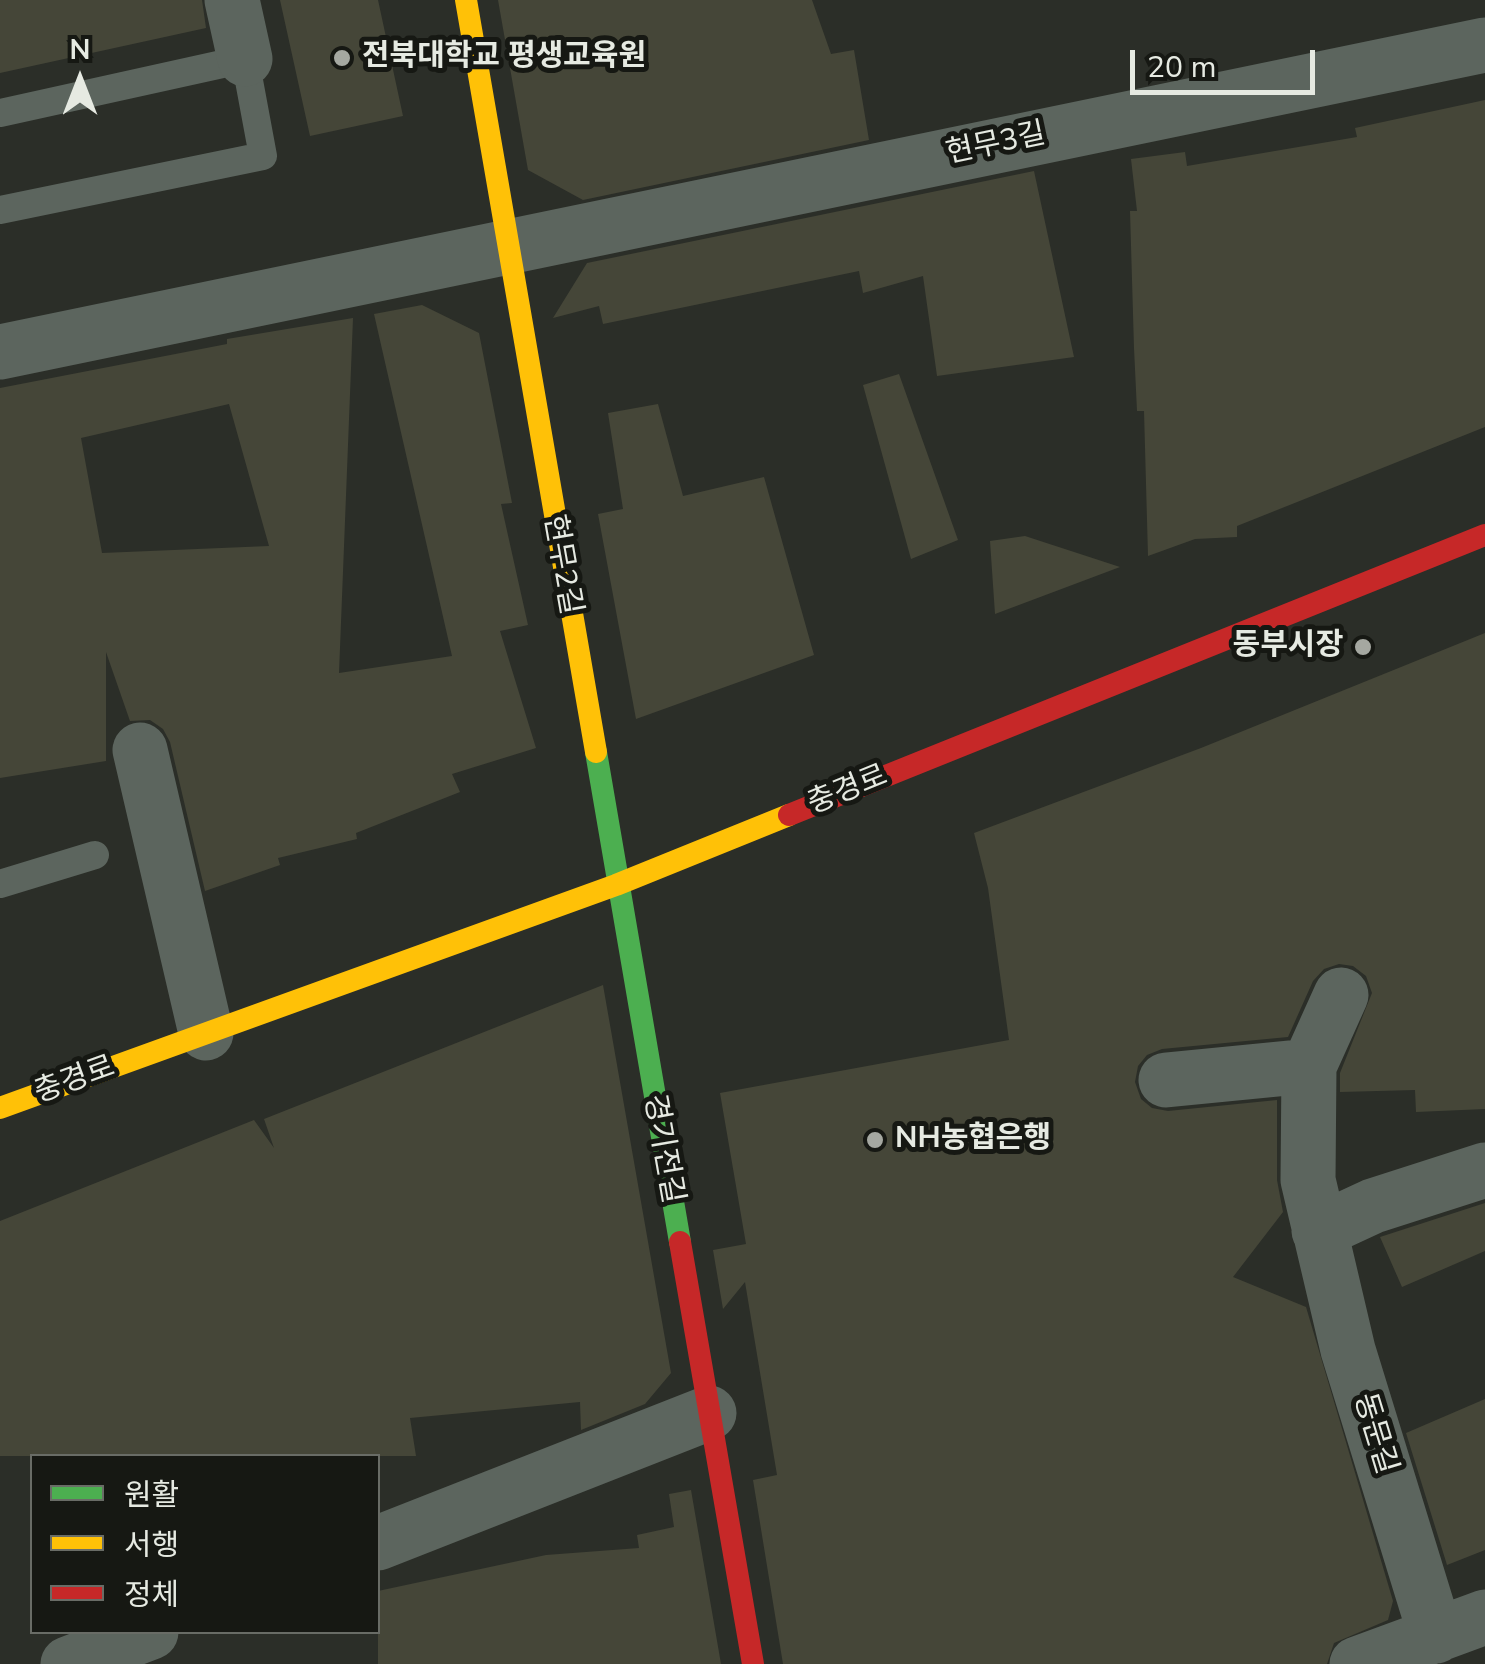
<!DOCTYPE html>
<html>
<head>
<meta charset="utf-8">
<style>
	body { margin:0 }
	#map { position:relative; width:1485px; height:1664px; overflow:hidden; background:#2b2e28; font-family:"Nunito Sans","Noto Sans KR",sans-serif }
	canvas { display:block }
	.legend { position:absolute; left:30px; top:1454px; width:350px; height:180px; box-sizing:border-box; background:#161813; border:2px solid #696c66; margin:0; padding:12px 18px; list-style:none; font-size:30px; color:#e6eae2 }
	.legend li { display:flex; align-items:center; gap:20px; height:50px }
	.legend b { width:50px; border:2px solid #696c66 }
	.north { position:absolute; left:30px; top:30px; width:100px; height:100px; -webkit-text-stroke:8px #161813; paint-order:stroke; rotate:0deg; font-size:28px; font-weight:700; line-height:40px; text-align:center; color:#e6eae2 }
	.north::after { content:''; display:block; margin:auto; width:35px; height:45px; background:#e6eae2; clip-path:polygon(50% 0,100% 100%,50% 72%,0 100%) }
	.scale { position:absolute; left:1130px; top:50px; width:185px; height:45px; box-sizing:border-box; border:5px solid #e6eae2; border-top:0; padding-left:12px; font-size:30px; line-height:35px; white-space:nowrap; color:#e6eae2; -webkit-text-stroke:8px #161813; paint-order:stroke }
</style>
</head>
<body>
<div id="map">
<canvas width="1485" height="1664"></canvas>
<ul class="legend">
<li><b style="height:12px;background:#4caf50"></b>원활</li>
<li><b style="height:12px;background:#ffc107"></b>서행</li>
<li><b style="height:12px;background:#c62828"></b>정체</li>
</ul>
<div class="north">N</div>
<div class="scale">20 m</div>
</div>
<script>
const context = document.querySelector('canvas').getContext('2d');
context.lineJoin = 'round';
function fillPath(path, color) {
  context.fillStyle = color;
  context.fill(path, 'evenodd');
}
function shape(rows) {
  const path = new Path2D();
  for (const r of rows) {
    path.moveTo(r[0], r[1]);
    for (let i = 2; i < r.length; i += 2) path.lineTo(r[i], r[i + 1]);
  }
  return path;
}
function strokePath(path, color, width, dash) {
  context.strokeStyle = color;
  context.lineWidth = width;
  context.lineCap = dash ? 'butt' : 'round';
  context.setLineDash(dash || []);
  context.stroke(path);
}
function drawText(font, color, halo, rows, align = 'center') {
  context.font = font + ' "Nunito Sans","Noto Sans KR",sans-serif';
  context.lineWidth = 10;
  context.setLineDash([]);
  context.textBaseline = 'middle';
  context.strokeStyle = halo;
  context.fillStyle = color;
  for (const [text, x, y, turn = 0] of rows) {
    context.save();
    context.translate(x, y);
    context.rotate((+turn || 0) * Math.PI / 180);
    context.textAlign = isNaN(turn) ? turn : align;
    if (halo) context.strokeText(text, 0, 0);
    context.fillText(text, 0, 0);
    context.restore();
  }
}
const building = shape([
	[0,0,202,0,206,28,0,73],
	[280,0,378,0,403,116,310,136],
	[498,0,812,0,831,54,854,50,869,140,583,200,528,170],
	[1485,100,1485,427,1237,526,1237,537,1195,539,1148,556,1144,411,1137,411,1134,348,1130,211,1137,211,1131,159,1185,152,1187,166,1357,137,1355,128],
	[1034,171,1074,357,937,376,923,276,863,293,859,271,603,324,599,306,553,318,587,263],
	[422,305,479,333,512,503,501,504,528,625,500,631,536,748,452,774,460,792,356,833,357,839,278,858,280,865,205,891,170,742,163,729,150,720,130,721,106,652,106,761,0,778,0,388,227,344,227,339,353,318,339,673,452,656,374,314],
	[229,404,269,546,102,553,81,438],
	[899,374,958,540,911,559,863,385],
	[658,404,683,496,764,477,814,655,636,719,598,514,623,509,608,413],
	[1025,536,1120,567,995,614,990,541],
	[1485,633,1485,1109,1416,1112,1415,1090,1340,1092,1340,1073,1372,993,1366,976,1353,966,1339,964,1324,969,1313,981,1288,1037,1162,1049,1147,1055,1138,1066,1135,1082,1141,1099,1152,1108,1168,1111,1277,1100,1277,1180,1283,1212,1233,1277,1306,1307,1393,1601,1388,1620,1334,1643,1327,1664,783,1664,753,1480,777,1475,745,1282,723,1309,713,1250,746,1244,720,1093,1009,1040,988,888,974,833,1201,748],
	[603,985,671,1373,645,1404,581,1430,580,1402,410,1418,416,1456,0,1456,0,1221,254,1120,274,1148,264,1119],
	[1485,1203,1485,1251,1402,1287,1380,1237],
	[1485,1399,1485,1550,1447,1565,1406,1433],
	[691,1490,721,1664,378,1664,378,1591,546,1555,639,1548,637,1535,674,1527,669,1494]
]);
const lane = shape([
	[0,113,245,59,263,156,0,210],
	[0,884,95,855]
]);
const street = shape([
	[232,0,245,59],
	[0,352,1485,45],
	[140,750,206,1033],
	[1341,995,1309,1066,1308,1180,1348,1350,1436,1636],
	[1166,1080,1309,1066],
	[1319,1231,1373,1206,1485,1170],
	[378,1543,709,1413],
	[68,1664,151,1632],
	[1357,1664,1485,1617]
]);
const fast = shape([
	[596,752,680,1242]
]);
const slow = shape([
	[466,0,596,752],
	[0,1108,616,885,789,815]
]);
const jam = shape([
	[789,815,1485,535],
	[680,1242,753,1664]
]);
const markers = [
	[342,58,10,"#a5a8a1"],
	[1363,647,10,"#a5a8a1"],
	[875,1140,10,"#a5a8a1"]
];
const poiNames = [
	["전북대학교 평생교육원",362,58],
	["동부시장",1343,647,"right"],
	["NH농협은행",895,1140]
];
const streetNames = [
	["현무3길",996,145,-12],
	["현무2길",561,565,80],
	["충경로",848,791,-22],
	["충경로",75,1081,-20],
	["경기전길",662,1149,80],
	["동문길",1374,1434,73]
];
fillPath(building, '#454638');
strokePath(lane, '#5c655e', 28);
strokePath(street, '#5c655e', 55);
strokePath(fast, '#4caf50', 22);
strokePath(slow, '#ffc107', 22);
strokePath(jam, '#c62828', 22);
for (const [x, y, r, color] of markers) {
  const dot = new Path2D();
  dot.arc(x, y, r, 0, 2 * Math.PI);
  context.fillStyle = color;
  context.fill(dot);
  strokePath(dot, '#161813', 4);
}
drawText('bold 30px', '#e6eae2', '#161813', poiNames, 'left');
drawText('30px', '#e6eae2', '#161813', streetNames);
</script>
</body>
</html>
